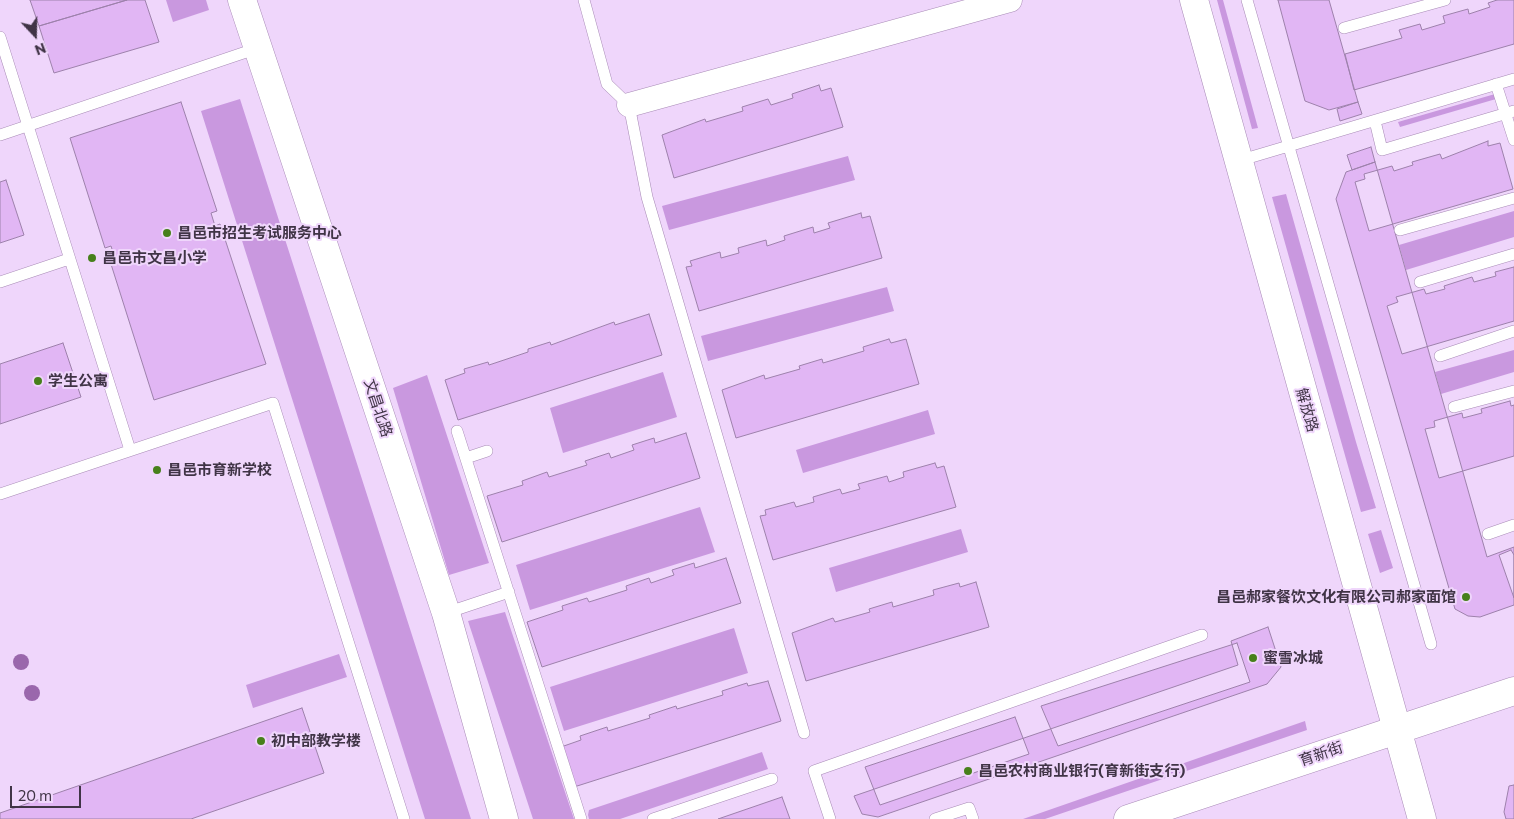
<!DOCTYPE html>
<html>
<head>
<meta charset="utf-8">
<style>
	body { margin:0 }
	#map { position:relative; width:1514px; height:819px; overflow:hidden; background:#efd6fb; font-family:Commissioner,sans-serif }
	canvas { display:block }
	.north { position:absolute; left:10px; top:10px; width:50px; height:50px; -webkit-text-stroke:4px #efd6fb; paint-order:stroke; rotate:159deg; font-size:14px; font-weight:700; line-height:20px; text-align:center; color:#403446 }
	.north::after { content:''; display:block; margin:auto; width:18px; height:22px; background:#403446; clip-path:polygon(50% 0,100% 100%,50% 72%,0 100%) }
	.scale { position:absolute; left:10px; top:786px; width:71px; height:22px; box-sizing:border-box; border:2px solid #403446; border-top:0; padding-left:6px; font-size:15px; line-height:18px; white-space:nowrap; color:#403446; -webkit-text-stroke:4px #efd6fb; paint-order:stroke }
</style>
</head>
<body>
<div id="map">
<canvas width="1514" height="819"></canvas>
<div class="north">N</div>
<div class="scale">20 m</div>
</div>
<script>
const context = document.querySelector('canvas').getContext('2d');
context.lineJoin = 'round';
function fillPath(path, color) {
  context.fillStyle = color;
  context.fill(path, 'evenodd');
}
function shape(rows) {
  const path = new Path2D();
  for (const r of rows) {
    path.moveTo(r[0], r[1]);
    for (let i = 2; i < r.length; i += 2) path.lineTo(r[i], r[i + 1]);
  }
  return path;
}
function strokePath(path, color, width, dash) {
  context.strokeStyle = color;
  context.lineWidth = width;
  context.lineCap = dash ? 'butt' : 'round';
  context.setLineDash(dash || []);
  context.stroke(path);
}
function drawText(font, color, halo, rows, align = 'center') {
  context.font = font + ' Commissioner,"Noto Sans SC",sans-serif';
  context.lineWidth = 4;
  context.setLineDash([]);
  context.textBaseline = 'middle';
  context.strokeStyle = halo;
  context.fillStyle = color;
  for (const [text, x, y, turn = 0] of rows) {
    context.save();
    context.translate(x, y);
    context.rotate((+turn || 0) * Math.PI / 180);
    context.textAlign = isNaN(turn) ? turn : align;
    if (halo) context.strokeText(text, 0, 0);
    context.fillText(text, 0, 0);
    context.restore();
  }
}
const green = shape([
	[166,0,206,0,209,10,173,22],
	[1217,0,1223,0,1258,128,1252,129],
	[1495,94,1496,99,1400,127,1398,122],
	[240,99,471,819,425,819,201,111],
	[848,156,855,180,669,230,662,206],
	[1286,194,1356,442,1376,508,1361,512,1272,197],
	[1514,211,1514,237,1406,270,1399,245],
	[887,287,894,311,708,361,701,336],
	[1514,350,1514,372,1441,394,1435,372],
	[663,372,677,417,563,453,550,408],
	[427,375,489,563,449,575,393,388],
	[928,410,935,434,803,473,796,450],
	[700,507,715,552,530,610,516,565],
	[961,529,968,552,836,592,829,568],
	[1381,530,1393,568,1380,573,1368,534],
	[505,612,574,819,533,819,468,621],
	[734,628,748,673,564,731,550,687],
	[339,654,347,677,253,708,246,685],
	[1305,721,1307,730,1045,819,1023,819],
	[762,752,768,769,620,819,589,819,588,815,589,810]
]);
const building = shape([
	[30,0,127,0,39,26,30,0],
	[127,0,145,0,159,42,54,73,39,26,127,0],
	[1278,0,1329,0,1358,102,1329,110,1305,101,1278,0],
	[1497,0,1514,0,1514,44,1354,90,1345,54,1402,38,1399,30,1420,24,1422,30,1445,23,1443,16,1468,9,1469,14,1490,7,1488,3,1497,0],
	[819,85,821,91,831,88,843,127,674,178,662,135,705,119,706,122,743,111,742,107,768,99,771,105,793,98,792,94,819,85],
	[181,102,217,211,211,213,215,226,220,224,266,364,154,400,110,261,115,259,111,246,105,248,70,138,181,102],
	[1358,102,1362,114,1340,121,1337,109,1358,102],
	[1488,141,1488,146,1500,143,1513,189,1369,231,1355,182,1365,179,1364,174,1392,166,1394,171,1413,165,1412,162,1440,154,1442,159,1488,141],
	[1371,147,1375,162,1352,170,1347,155,1371,147],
	[1375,162,1487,557,1514,547,1514,605,1480,617,1468,616,1455,609,1336,199,1346,172,1375,162],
	[6,180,24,235,0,243,0,182,6,180],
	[861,213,862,218,870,216,882,258,699,311,686,267,692,266,690,261,720,252,721,258,739,253,738,248,766,240,767,246,785,240,784,236,813,227,814,233,830,228,828,223,861,213],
	[1514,267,1514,321,1402,354,1387,306,1398,302,1396,297,1424,289,1426,294,1445,289,1444,286,1472,277,1474,282,1496,276,1495,272,1514,267],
	[649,314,662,355,458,420,445,380,465,373,464,369,488,362,489,365,528,352,528,349,550,342,551,345,614,322,615,325,649,314],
	[889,339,891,343,906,339,919,384,736,438,722,390,764,375,765,379,800,369,799,366,822,359,823,363,864,351,863,347,889,339],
	[63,343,81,397,0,424,0,364,63,343],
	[1510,401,1511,406,1514,405,1514,456,1439,478,1425,429,1435,427,1434,421,1462,413,1463,418,1482,413,1481,409,1510,401],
	[686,433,700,478,502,542,487,496,523,485,522,481,547,472,549,477,587,465,585,461,609,453,611,458,634,450,632,445,654,438,655,443,686,433],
	[935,463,937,468,944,466,956,507,773,560,760,516,766,515,765,510,794,502,796,507,814,502,813,497,840,489,842,494,860,489,858,484,887,476,889,482,904,477,903,472,935,463],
	[1511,550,1514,555,1514,598,1499,555,1511,550],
	[726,558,741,603,542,667,527,622,563,610,562,606,587,598,589,602,627,590,626,586,649,578,651,583,674,575,672,570,694,563,695,568,726,558],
	[976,582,989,627,806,681,792,633,833,618,835,622,870,612,869,609,892,602,893,607,934,595,933,590,959,583,960,587,976,582],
	[1268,627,1281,667,1267,684,878,817,862,814,854,796,1238,665,1231,641,1268,627],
	[1237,643,1250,682,1058,746,1041,706,1237,643],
	[768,681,781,721,574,787,561,747,581,740,580,736,607,727,608,731,650,718,649,715,676,706,677,709,723,695,722,691,747,683,748,686,768,681],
	[302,708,324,773,191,819,0,819,0,813,302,708],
	[1015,717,1029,754,880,805,865,767,1015,717],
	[1514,785,1514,819,1506,819,1504,812,1509,786,1514,785],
	[782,797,790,819,718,819,782,797]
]);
const lane = shape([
	[584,0,607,84,629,105,647,197,804,733],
	[1247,0,1431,644],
	[1344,28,1445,0],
	[0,37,130,450],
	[1496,84,1514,140],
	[1375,121,1382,150,1514,111],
	[0,135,258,48],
	[1238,161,1514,79],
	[1400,230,1514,198],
	[0,282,69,259],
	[1420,282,1514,254],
	[1440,356,1514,331],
	[1454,407,1514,391],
	[457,431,581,819],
	[466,458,487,451],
	[0,494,273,403,404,819],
	[1488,534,1514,525],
	[446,613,509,592],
	[653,819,772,779],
	[830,819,814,771,1202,635],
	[935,819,969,808,973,819]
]);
const street = shape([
	[629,105,1010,0]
]);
const secondary = shape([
	[242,0,446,613,504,819],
	[1194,0,1422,819],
	[1128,819,1514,691]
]);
const trees = [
	[21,662],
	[32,693]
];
const markers = [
	[167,233,5,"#47801b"],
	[92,258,5,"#47801b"],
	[38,381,5,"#47801b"],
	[157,470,5,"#47801b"],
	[1466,597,5,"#47801b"],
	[1253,658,5,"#47801b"],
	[261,741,5,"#47801b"],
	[968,771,5,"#47801b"]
];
const poiNames = [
	["昌邑市招生考试服务中心",177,233],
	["昌邑市文昌小学",102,258],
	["学生公寓",48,381],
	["昌邑市育新学校",167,470],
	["昌邑郝家餐饮文化有限公司郝家面馆",1456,597,"right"],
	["蜜雪冰城",1263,658],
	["初中部教学楼",271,741],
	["昌邑农村商业银行(育新街支行)",978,771]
];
const streetNames = [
	["文昌北路",378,408,72],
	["解放路",1307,410,74],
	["育新街",1321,754,-19]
];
fillPath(green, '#c998df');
fillPath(building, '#e1b6f4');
strokePath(building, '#9d81ab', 1);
strokePath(lane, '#a88bb6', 12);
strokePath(street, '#a88bb6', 25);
strokePath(secondary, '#a88bb6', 29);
strokePath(lane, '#fff', 11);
strokePath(street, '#fff', 24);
strokePath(secondary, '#fff', 28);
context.fillStyle = '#9a67ac';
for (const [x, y] of trees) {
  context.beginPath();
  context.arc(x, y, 8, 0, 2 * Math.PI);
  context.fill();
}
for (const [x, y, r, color] of markers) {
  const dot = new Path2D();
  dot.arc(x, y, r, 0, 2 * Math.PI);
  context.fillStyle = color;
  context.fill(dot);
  strokePath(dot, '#efd6fb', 2);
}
drawText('bold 15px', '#403446', '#efd6fb', poiNames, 'left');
drawText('15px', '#403446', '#efd6fb', streetNames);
</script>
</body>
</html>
